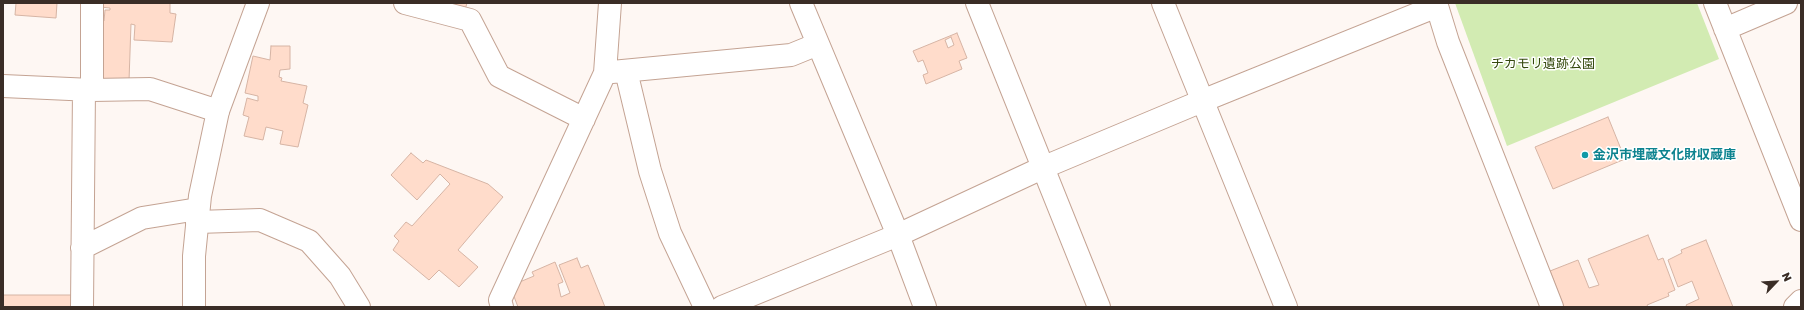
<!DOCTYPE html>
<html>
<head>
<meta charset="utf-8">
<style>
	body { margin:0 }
	#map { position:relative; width:1804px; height:310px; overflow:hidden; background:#fef7f3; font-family:"Golos Text",sans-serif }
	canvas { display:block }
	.frame { position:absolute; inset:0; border:4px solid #3a2d26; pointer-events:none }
	.north { position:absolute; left:1756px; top:262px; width:40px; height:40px; -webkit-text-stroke:3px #fff; paint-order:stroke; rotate:65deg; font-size:11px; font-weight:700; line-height:16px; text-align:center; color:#3a2d26 }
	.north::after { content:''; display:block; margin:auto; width:14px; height:18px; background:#3a2d26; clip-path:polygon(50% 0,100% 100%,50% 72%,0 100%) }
</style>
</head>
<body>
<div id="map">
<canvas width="1804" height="310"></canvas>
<div class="frame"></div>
<div class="north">N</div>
</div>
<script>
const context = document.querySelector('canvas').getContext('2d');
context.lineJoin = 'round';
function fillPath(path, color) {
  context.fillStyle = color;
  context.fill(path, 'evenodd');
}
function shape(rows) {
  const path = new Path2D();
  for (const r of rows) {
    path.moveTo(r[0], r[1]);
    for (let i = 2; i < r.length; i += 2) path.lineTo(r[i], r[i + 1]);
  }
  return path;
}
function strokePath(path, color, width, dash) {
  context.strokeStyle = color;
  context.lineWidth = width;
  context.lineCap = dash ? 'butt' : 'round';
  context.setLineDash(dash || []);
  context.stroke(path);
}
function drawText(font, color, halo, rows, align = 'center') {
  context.font = font + ' "Golos Text","Noto Sans JP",sans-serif';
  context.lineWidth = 3;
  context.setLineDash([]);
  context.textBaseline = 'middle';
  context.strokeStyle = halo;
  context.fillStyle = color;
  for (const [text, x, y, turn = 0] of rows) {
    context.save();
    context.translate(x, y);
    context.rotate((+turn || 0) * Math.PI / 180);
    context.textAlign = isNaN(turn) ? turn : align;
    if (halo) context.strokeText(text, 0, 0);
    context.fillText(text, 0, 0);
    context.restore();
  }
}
const green = shape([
	[1455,3,1697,3,1719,59,1507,146]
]);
const building = shape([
	[16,3,57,3,56,18,15,15,16,3],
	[100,3,170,3,170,13,176,14,172,42,134,40,135,25,131,24,129,81,97,79,102,21,104,21,105,10,110,10,110,8,100,7,100,3],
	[438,3,467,3,465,10,438,3],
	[957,33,967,58,959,61,962,69,926,84,923,75,928,73,923,60,918,62,913,51,957,33],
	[951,37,954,45,948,48,945,40,951,37],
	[271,46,290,46,290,69,280,70,279,77,282,78,281,81,307,86,303,103,308,105,298,147,280,144,283,131,266,127,263,140,244,136,249,117,243,115,247,98,258,101,258,96,245,93,253,56,270,60,271,46],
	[1608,117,1625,159,1553,189,1535,147,1608,117],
	[411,153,423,163,426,160,488,184,503,197,458,250,478,267,459,287,439,270,429,280,393,250,399,241,394,236,406,222,412,226,450,184,440,174,417,200,391,175,411,153],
	[1648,235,1658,260,1663,258,1675,290,1668,293,1669,296,1647,305,1648,307,1564,307,1550,271,1578,260,1589,288,1599,285,1588,259,1648,235],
	[1706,240,1733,307,1687,307,1686,305,1699,299,1692,281,1678,287,1668,260,1682,253,1681,250,1706,240],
	[577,258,581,268,588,265,605,307,518,307,510,286,534,276,532,272,555,262,563,282,558,284,561,297,570,293,559,265,577,258],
	[3,295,73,295,73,307,3,307,3,295]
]);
const minor = shape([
	[92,3,92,90,150,89,218,111],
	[405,3,470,20,499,76,584,119],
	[801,3,898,235,925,307],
	[977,3,1099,307],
	[1715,3,1801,220],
	[1725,29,1786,3],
	[626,71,650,171,670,233,705,307],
	[612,72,791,55,818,44],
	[3,86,92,90],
	[1202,101,1437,6,1448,42,1552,307],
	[197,222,260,220,309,241,340,276,359,307],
	[82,248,142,218,198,209],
	[82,307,84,89],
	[502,307,500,300,605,73,610,3],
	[1795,307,1801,301]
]);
const tertiary = shape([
	[1163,3,1286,307],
	[722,307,898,235,1042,168,1202,101]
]);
const secondary = shape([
	[194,307,194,256,200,196,218,111,258,3]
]);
const markers = [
	[1585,155,4,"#0f9aa8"]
];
const parkNames = [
	["チカモリ遺跡公園",1543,64]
];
const cultureNames = [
	["金沢市埋蔵文化財収蔵庫",1593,155]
];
fillPath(green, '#d2ebb2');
fillPath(building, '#ffdccb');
strokePath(building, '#d6b4a4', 1);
strokePath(minor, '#c4a393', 24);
strokePath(tertiary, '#c4a393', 24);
strokePath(secondary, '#c4a393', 24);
strokePath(minor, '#fff', 22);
strokePath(tertiary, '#fff', 22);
strokePath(secondary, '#fff', 22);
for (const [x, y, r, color] of markers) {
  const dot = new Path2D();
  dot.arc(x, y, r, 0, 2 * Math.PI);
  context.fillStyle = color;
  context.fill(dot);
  strokePath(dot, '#fff', 1.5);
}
drawText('13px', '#34490d', '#fff', parkNames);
drawText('bold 13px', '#0d838f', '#fff', cultureNames, 'left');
</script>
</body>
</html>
